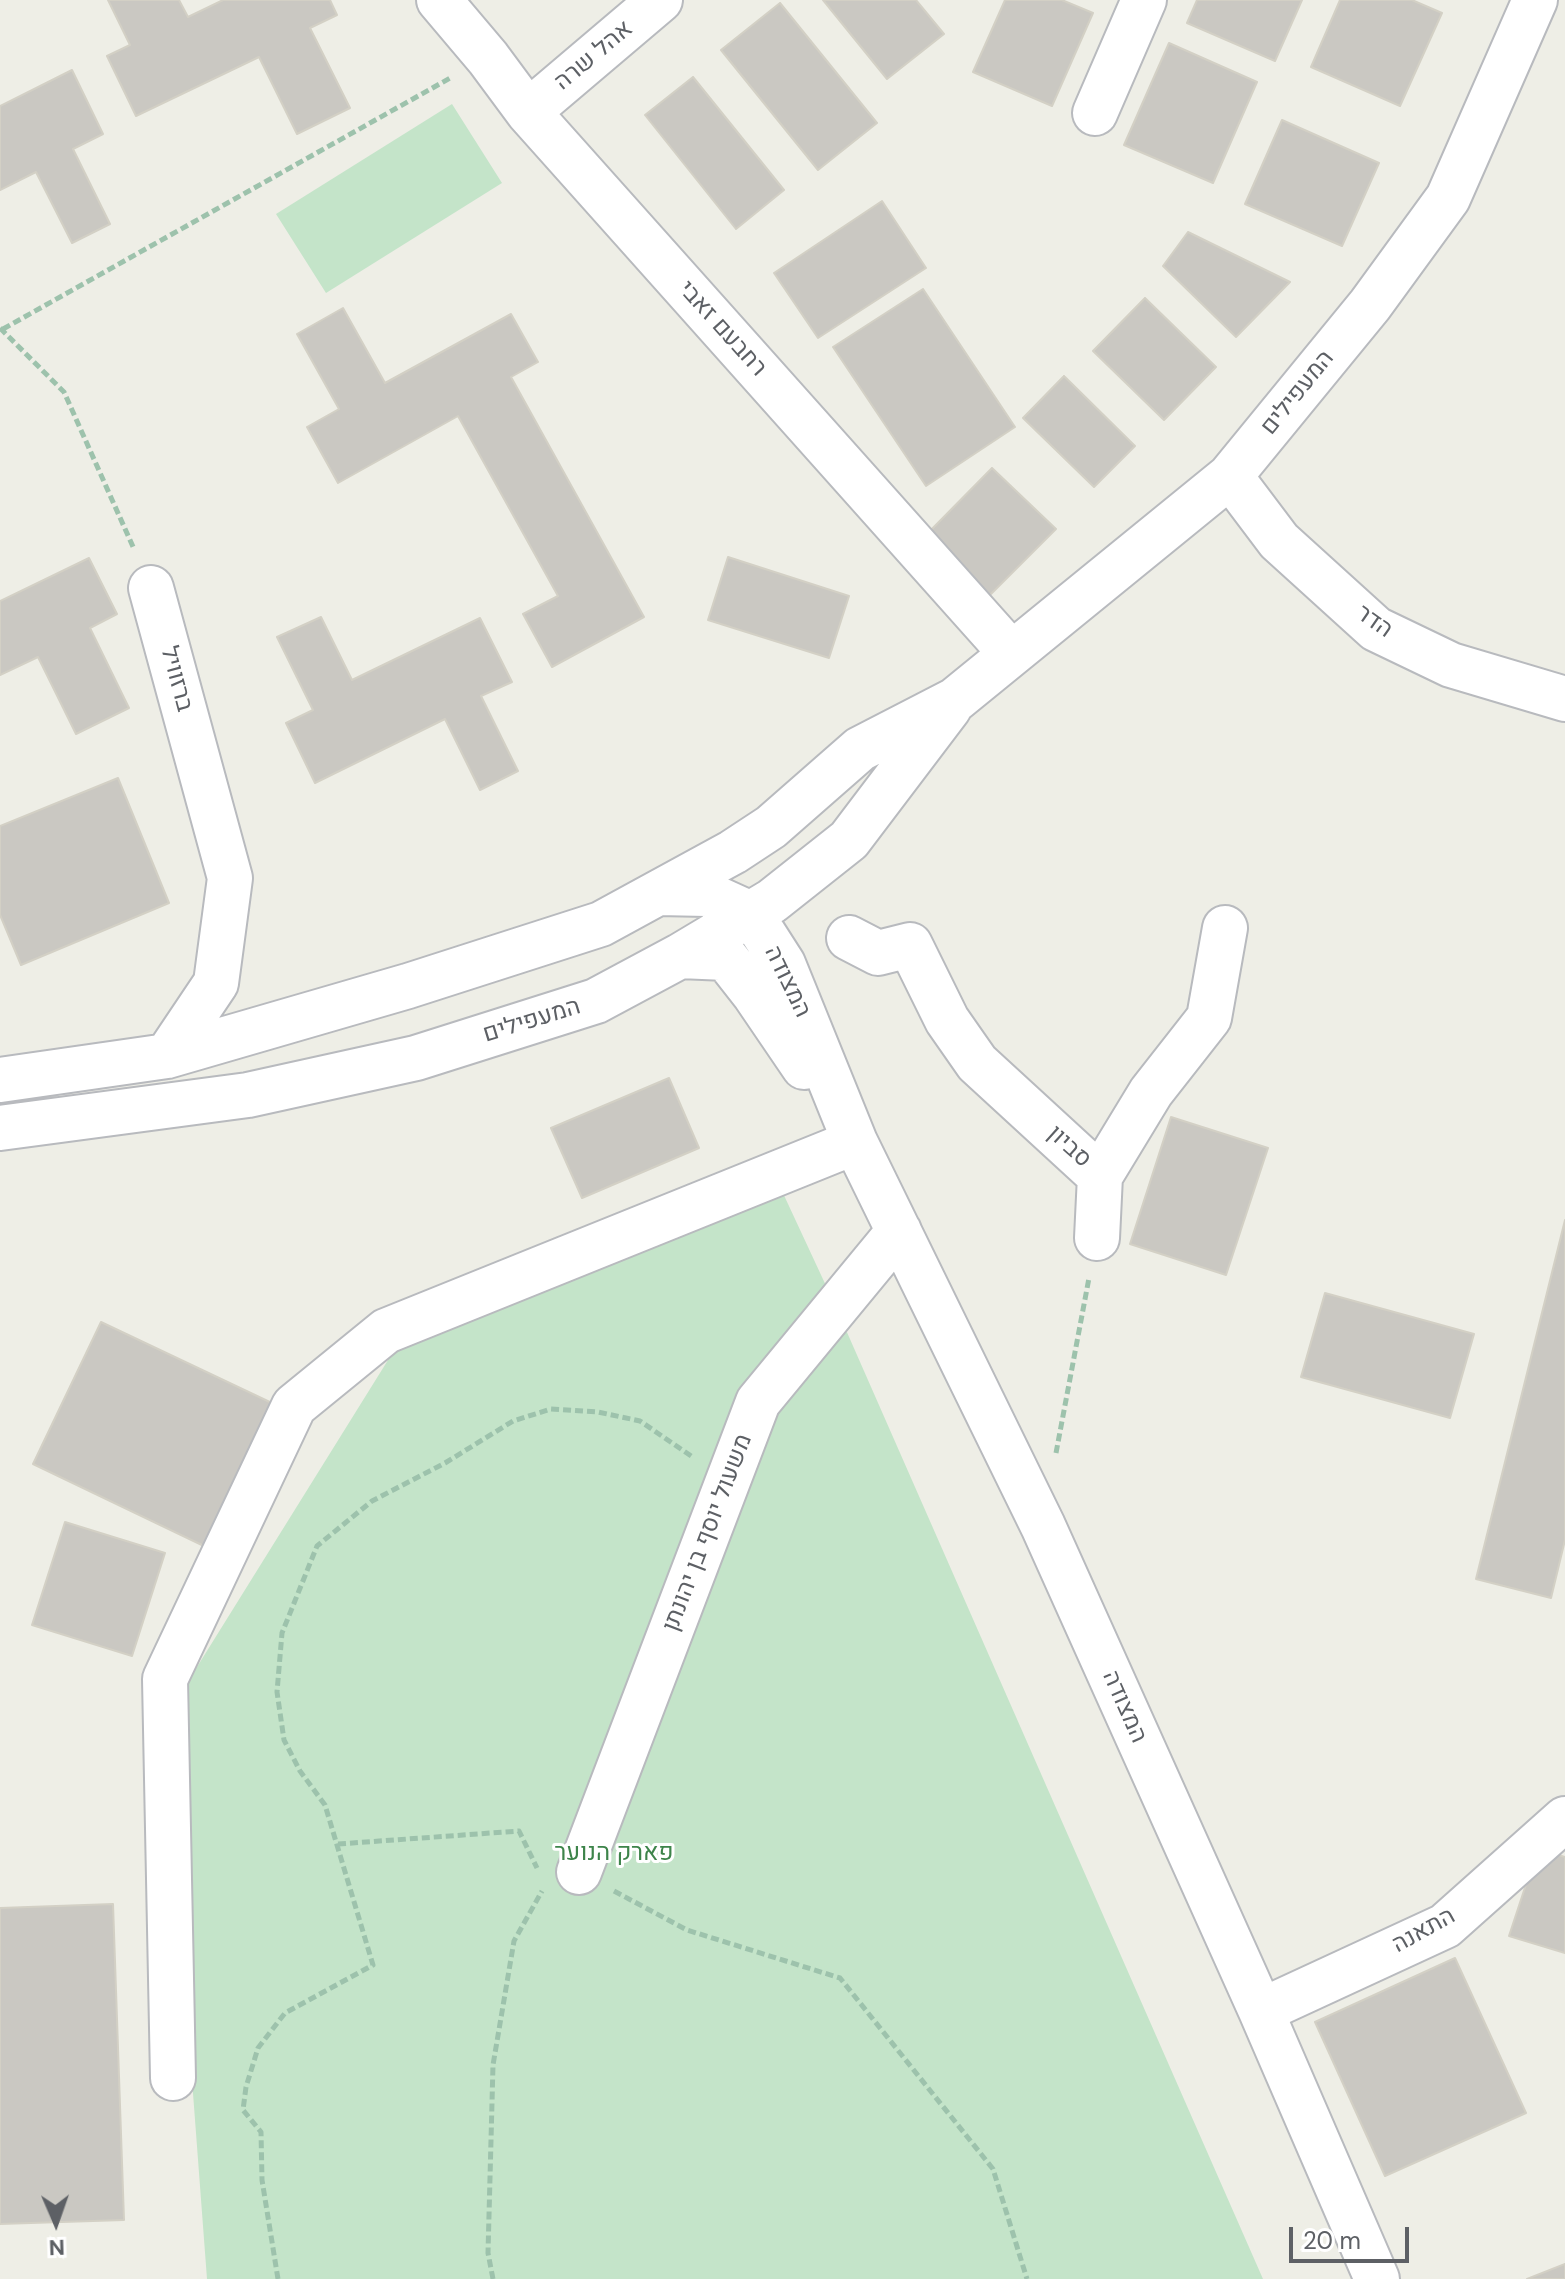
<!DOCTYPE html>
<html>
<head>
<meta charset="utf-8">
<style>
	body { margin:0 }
	#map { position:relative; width:1565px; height:2279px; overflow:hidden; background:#eeeee6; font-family:"DM Sans",sans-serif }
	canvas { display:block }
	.north { position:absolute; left:16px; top:2183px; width:80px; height:80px; -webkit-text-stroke:6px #fff; paint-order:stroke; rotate:178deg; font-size:22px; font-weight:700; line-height:32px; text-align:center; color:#5d6065 }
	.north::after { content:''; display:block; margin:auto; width:28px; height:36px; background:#5d6065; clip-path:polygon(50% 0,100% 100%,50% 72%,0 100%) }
	.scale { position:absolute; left:1289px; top:2227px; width:120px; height:36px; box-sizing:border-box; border:4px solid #5d6065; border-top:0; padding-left:10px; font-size:24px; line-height:28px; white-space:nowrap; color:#5d6065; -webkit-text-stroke:6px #fff; paint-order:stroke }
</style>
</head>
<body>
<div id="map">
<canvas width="1565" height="2279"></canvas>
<div class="north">N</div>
<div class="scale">20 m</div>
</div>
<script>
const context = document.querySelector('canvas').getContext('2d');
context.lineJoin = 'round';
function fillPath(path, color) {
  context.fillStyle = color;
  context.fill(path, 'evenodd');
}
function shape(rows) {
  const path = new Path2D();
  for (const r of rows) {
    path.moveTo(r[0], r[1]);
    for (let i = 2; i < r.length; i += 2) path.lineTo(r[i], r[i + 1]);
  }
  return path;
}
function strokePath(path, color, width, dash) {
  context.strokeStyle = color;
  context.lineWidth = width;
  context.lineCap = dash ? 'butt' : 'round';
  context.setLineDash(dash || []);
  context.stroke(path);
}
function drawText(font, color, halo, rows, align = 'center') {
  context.font = font + ' "DM Sans",Heebo,sans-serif';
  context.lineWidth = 6;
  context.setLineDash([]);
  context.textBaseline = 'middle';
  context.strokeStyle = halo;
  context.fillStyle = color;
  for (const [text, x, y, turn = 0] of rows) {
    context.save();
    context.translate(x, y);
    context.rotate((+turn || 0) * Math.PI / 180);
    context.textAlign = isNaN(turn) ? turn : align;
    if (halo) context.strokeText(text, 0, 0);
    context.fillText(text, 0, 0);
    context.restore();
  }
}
const green = shape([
	[452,104,502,183,326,293,276,214],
	[775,1176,835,1305,1263,2279,207,2279,192,2080,187,1683,398,1344]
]);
const building = shape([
	[108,0,179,0,188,17,223,0,330,0,337,15,310,28,350,108,297,134,259,57,136,116,107,56,130,45,108,0],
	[823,0,916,0,944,34,887,79,823,0],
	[1005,0,1062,0,1093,13,1052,106,973,72,1005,0],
	[1197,0,1302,0,1275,61,1187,23,1197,0],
	[1340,0,1412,0,1442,13,1400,106,1311,67,1340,0],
	[780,3,877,123,818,170,721,50,780,3],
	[1169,43,1257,82,1213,183,1124,145,1169,43],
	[72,70,103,134,73,149,110,224,72,243,36,172,0,190,0,106,72,70],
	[693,77,784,190,736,229,645,115,693,77],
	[1282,120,1379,163,1342,246,1245,204,1282,120],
	[882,201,926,268,818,338,774,273,882,201],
	[1188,232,1290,282,1236,337,1163,266,1188,232],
	[923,289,1015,427,926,486,833,347,923,289],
	[1145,298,1216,367,1164,420,1093,351,1145,298],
	[343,308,385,383,511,314,538,362,511,377,644,617,552,667,523,614,558,596,458,416,338,483,307,427,339,409,297,334,343,308],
	[1064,376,1135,446,1094,487,1023,418,1064,376],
	[992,468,1056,529,988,597,925,536,992,468],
	[728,557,849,596,829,658,708,620,728,557],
	[89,558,117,614,90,628,129,708,76,734,38,657,0,675,0,601,89,558],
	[321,617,352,680,480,618,512,682,481,696,518,771,480,790,445,719,315,783,286,723,313,710,277,637,321,617],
	[118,778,169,903,21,965,0,915,0,826,118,778],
	[669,1078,699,1148,582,1198,551,1128,669,1078],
	[1171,1117,1268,1148,1226,1275,1130,1244,1171,1117],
	[1565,1220,1565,1540,1551,1598,1476,1579,1565,1220],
	[1325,1293,1474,1334,1450,1418,1301,1377,1325,1293],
	[101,1322,274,1404,206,1547,33,1464,101,1322],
	[65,1522,165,1553,132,1656,32,1625,65,1522],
	[1538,1848,1565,1857,1565,1953,1509,1936,1538,1848],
	[113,1904,124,2220,0,2224,0,1908,113,1904],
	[1455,1958,1526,2113,1385,2176,1315,2022,1455,1958],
	[1565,2264,1565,2279,1527,2279,1565,2264]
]);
const path = shape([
	[0,328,64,392,134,549],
	[3,329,452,77],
	[1056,1453,1089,1278],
	[338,1844,519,1831,537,1868],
	[614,1891,687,1930,840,1978,993,2169,1027,2279],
	[278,2279,262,2180,261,2132,243,2110,246,2087,258,2048,285,2013,373,1965,325,1805,300,1771,284,1740,277,1692,282,1633,317,1546,372,1501,445,1463,513,1421,551,1409,598,1412,640,1421,694,1458],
	[493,2279,488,2253,493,2065,514,1941,542,1891]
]);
const minor = shape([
	[439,0,488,58,528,112,1011,653],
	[528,112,660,0],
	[1095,113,1144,0],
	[1230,476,1279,541,1376,629,1451,665,1565,699],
	[151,588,230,878,216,983,167,1056],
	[658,893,707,894,751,914,783,964,855,1142,1043,1526,1261,2011,1377,2279],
	[849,938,878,953,910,945,947,1020,977,1063,1100,1176],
	[680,956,726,958,755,995,804,1067],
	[0,1080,167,1056,408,986,601,924,733,852,771,827,860,749,955,700,1230,476,1370,305,1448,198,1535,0],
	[0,1128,248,1095,416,1058,596,1001,680,956,772,901,849,840,949,708],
	[1097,1238,1100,1176,1151,1092,1209,1018,1225,928],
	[579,1872,758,1402,899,1231],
	[1261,2011,1445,1926,1565,1819],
	[173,2078,165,1679,294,1406,386,1331,855,1142]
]);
const streetNames = [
	["אהל שרה",594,56,-40],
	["רחבעם זאבי",722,329,48],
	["המעפילים",1298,393,-51],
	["הדר",1374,622,35],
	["ברזוויל",176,679,75],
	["המצודה",787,982,64],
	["המעפילים",532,1021,-17],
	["סביון",1069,1147,42],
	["משעול יוסף בן יהונתן",708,1533,-69],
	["המצודה",1124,1707,66],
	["התאנה",1424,1931,-29]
];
const parkNames = [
	["פארק הנוער",614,1854]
];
fillPath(green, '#c4e4c9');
fillPath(building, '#cac8c2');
strokePath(building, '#d3d0c5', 2);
strokePath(minor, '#b8babe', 48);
strokePath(path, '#9dc2ac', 5, [8, 4]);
strokePath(minor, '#fff', 44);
drawText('24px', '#5d6065', '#fff', streetNames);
drawText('24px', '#3d844a', '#fff', parkNames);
</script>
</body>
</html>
